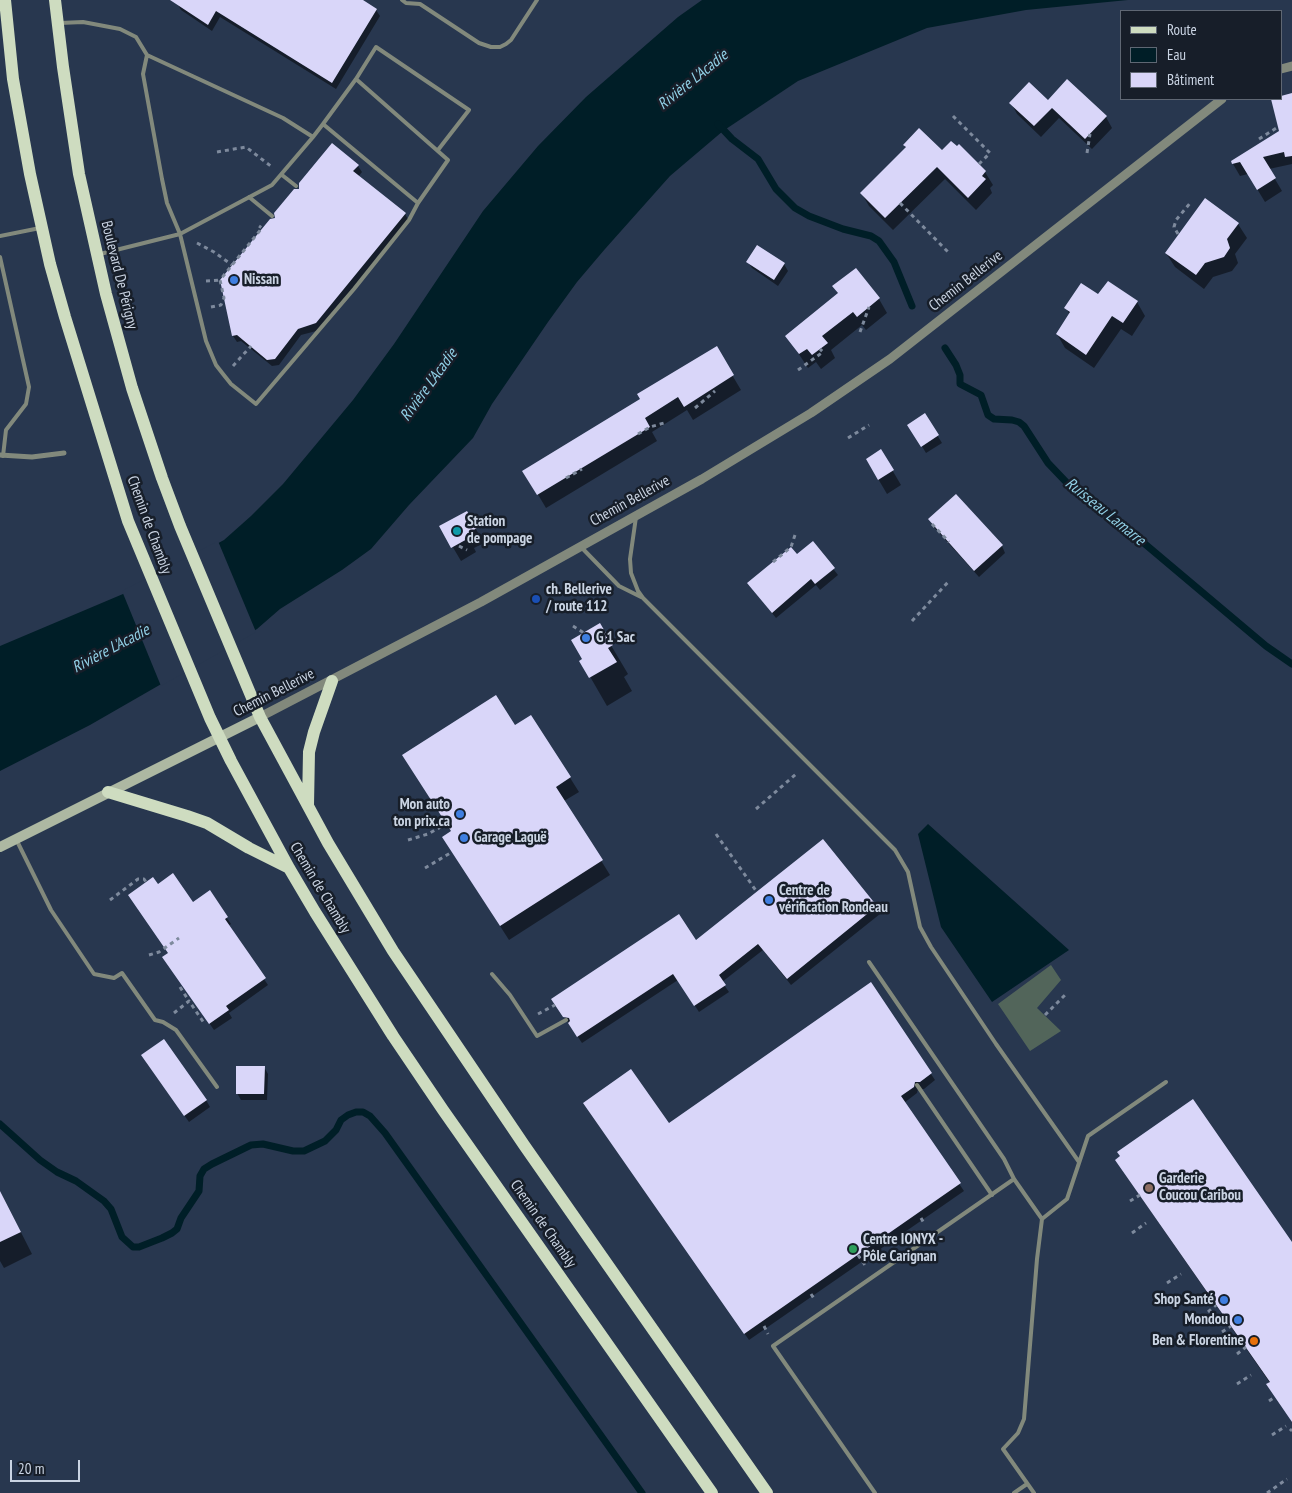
<!DOCTYPE html>
<html>
<head>
<meta charset="utf-8">
<style>
	body { margin:0 }
	#map { position:relative; width:1292px; height:1493px; overflow:hidden; background:#28374f; font-family:"PT Sans Narrow",sans-serif }
	canvas { display:block }
	.legend { position:absolute; left:1120px; top:10px; width:162px; height:90px; box-sizing:border-box; background:#171e29; border:1px solid #5f6773; margin:0; padding:6px 9px; list-style:none; font-size:15px; color:#cad4e3 }
	.legend li { display:flex; align-items:center; gap:10px; height:25px }
	.legend b { width:25px; border:1px solid #5f6773 }
	.scale { position:absolute; left:10px; top:1460px; width:70px; height:22px; box-sizing:border-box; border:2px solid #cad4e3; border-top:0; padding-left:6px; font-size:15px; line-height:18px; white-space:nowrap; color:#cad4e3; -webkit-text-stroke:4px #171e29; paint-order:stroke }
</style>
</head>
<body>
<div id="map">
<canvas width="1292" height="1493"></canvas>
<ul class="legend">
<li><b style="height:6px;background:#cedcc0"></b>Route</li>
<li><b style="height:14px;background:#001e27"></b>Eau</li>
<li><b style="height:14px;background:#d9d6f9"></b>Bâtiment</li>
</ul>
<div class="scale">20 m</div>
</div>
<script>
const context = document.querySelector('canvas').getContext('2d');
context.lineJoin = 'round';
function fillPath(path, color) {
  context.fillStyle = color;
  context.fill(path, 'evenodd');
}
function shape(rows) {
  const path = new Path2D();
  for (const r of rows) {
    path.moveTo(r[0], r[1]);
    for (let i = 2; i < r.length; i += 2) path.lineTo(r[i], r[i + 1]);
  }
  return path;
}
function strokePath(path, color, width, dash) {
  context.strokeStyle = color;
  context.lineWidth = width;
  context.lineCap = dash ? 'butt' : 'round';
  context.setLineDash(dash || []);
  context.stroke(path);
}
function drawText(font, color, halo, rows, align = 'center') {
  context.font = font + ' "PT Sans Narrow",sans-serif';
  context.lineWidth = 5;
  context.setLineDash([]);
  context.textBaseline = 'middle';
  context.strokeStyle = halo;
  context.fillStyle = color;
  for (const [text, x, y, turn = 0] of rows) {
    context.save();
    context.translate(x, y);
    context.rotate((+turn || 0) * Math.PI / 180);
    context.textAlign = isNaN(turn) ? turn : align;
    if (halo) context.strokeText(text, 0, 0);
    context.fillText(text, 0, 0);
    context.restore();
  }
}
const green = shape([
	[1051,965,1061,980,1037,1008,1061,1031,1030,1051,998,1004]
]);
const water = shape([
	[702,0,1128,0,1026,10,927,28,798,81,723,131,670,176,605,249,577,282,548,322,492,404,473,438,409,505,371,549,342,570,280,609,257,629,90,725,0,771,0,646,123,594,224,540,251,516,283,484,353,400,394,344,483,211,538,146,586,97,678,17],
	[928,824,1069,950,992,1002,941,927,918,834]
]);
const pier = shape([
	[218,541,256,632,161,686,122,591]
]);
const shadow = shape([
	[179,0,361,0,376,10,380,16,336,89,220,17,212,31,181,10,177,3],
	[1292,95,1292,164,1269,169,1282,191,1265,202,1248,174,1240,176,1233,164,1280,132,1272,100],
	[1048,102,1106,117,1112,128,1092,149,1059,118,1041,137,1017,114,1011,103],
	[904,145,942,152,959,146,985,172,993,185,990,188,992,193,976,210,945,179,893,230,869,206,862,194,906,148],
	[358,166,362,172,358,177,405,214,409,221,320,330,301,335,279,365,272,366,241,341,237,342,233,336,277,219,300,190],
	[1238,224,1247,238,1235,254,1238,263,1232,271,1213,277,1204,289,1175,267,1166,253],
	[748,262,784,264,788,271,778,286,752,268],
	[834,286,879,299,887,313,866,330,862,325,831,350,835,358,821,369,816,362,808,368,787,336,839,295],
	[1098,296,1137,302,1145,316,1132,336,1121,329,1094,368,1065,348,1057,334,1070,315,1066,308],
	[716,348,741,390,693,420,687,410,652,432,657,441,546,508,524,471,642,399],
	[925,415,942,443,926,453,909,425],
	[881,451,901,485,887,494,867,460],
	[466,512,484,543,474,548,476,552,461,561,441,527],
	[930,519,1002,546,1005,553,979,577,933,526],
	[813,543,838,575,820,590,816,585,776,618,749,584,797,556],
	[599,625,628,674,624,677,632,691,607,706,581,661,584,660],
	[531,716,579,792,564,801,610,875,509,940,452,851,452,832,403,756,515,727],
	[823,841,880,914,791,985,763,950,722,982,729,992,699,1012,678,980,582,1043,557,1006,696,942],
	[157,886,193,904,209,892,231,924,228,926,268,985,229,1013,232,1018,214,1030,168,964,169,954],
	[146,1062,206,1100,210,1107,189,1122],
	[264,1067,268,1074,267,1100,241,1100,237,1093],
	[931,1074,935,1080,924,1089,918,1089,917,1093,904,1103,964,1191,749,1340,588,1110,669,1125],
	[1125,1174,1292,1244,1292,1422,1270,1383],
	[0,1191,32,1254,4,1268,0,1261]
]);
const stream = shape([
	[718,124,732,139,758,159,776,189,795,208,809,216,843,229,871,236,879,241,894,262,912,306],
	[945,348,956,365,960,375,960,384,981,395,988,415,994,419,1012,420,1019,422,1024,426,1048,463,1068,484,1088,496,1266,646,1292,664],
	[0,1124,40,1160,57,1172,76,1181,104,1201,111,1209,122,1237,133,1247,139,1247,162,1238,172,1233,177,1229,181,1218,199,1191,200,1176,204,1169,212,1164,251,1145,263,1144,293,1151,304,1151,325,1141,336,1130,341,1120,348,1115,356,1112,363,1112,370,1116,385,1133,642,1493]
]);
const building = shape([
	[170,0,363,0,377,9,332,83,216,11,208,25],
	[1067,79,1107,116,1085,139,1052,108,1034,126,1009,103,1029,82,1048,100],
	[1292,93,1292,156,1285,157,1284,152,1263,157,1276,178,1257,190,1240,162,1232,164,1231,161,1279,131,1271,99,1281,99,1281,96],
	[919,128,942,150,951,141,957,146,959,144,986,171,982,176,986,179,968,198,937,167,885,218,860,193,906,147,903,145],
	[332,143,359,165,353,171,406,213,316,323,298,329,275,359,267,360,237,335,232,336,220,280,270,219,275,218,274,213,294,189,299,189,299,183],
	[1205,198,1239,223,1227,239,1230,248,1224,257,1205,263,1196,275,1165,253],
	[757,245,785,263,774,280,746,262],
	[856,268,880,298,857,317,853,312,822,336,828,343,812,355,807,349,799,354,785,336,838,293,832,286],
	[1108,281,1138,301,1123,323,1112,316,1086,355,1056,334,1070,312,1064,308,1081,283,1098,294],
	[717,346,734,375,684,407,678,397,645,418,650,427,537,495,522,471,640,399,637,394],
	[925,413,939,435,921,447,907,425],
	[881,449,894,470,878,480,866,459],
	[956,494,1003,545,974,571,928,519],
	[467,511,477,528,467,534,469,538,451,548,439,526],
	[813,541,835,568,815,584,811,579,772,613,747,583,791,547,797,554],
	[600,623,613,645,608,648,617,662,589,678,579,661,582,659,571,640],
	[496,695,515,725,531,715,571,777,556,787,603,860,500,926,442,837,451,831,402,755],
	[823,839,877,906,787,979,758,944,719,975,726,985,694,1006,673,974,577,1037,568,1023,570,1021,569,1018,563,1017,551,999,679,914,696,940],
	[173,873,193,902,210,890,228,917,225,919,266,978,226,1006,229,1010,209,1024,162,957,168,953,128,895,153,877,158,884],
	[871,982,932,1073,920,1082,915,1082,914,1087,901,1096,961,1183,744,1334,583,1103,631,1069,669,1123],
	[164,1039,207,1100,184,1116,141,1055],
	[236,1066,265,1066,264,1094,236,1094],
	[1193,1099,1292,1242,1292,1422,1266,1384,1270,1382,1115,1160,1120,1156,1117,1152],
	[0,1191,21,1232,0,1242]
]);
const path = shape([
	[953,116,990,153,979,164],
	[1259,139,1278,127],
	[217,152,246,147,272,167],
	[1087,153,1090,134],
	[900,203,950,254],
	[1178,234,1174,227,1176,220,1191,202],
	[197,243,214,252,232,265],
	[206,281,220,280],
	[211,307,221,305,224,298,220,280,262,228,259,226],
	[860,332,869,307],
	[233,366,251,346],
	[798,370,823,352,820,349],
	[695,408,715,391],
	[638,434,650,427,664,423],
	[848,438,869,425],
	[566,478,582,469],
	[932,524,949,542],
	[459,546,467,550],
	[773,562,791,547,795,535],
	[912,621,950,580],
	[573,626,584,633],
	[756,809,796,774],
	[716,834,757,892],
	[408,840,428,834,446,824],
	[425,868,452,852],
	[110,900,138,879,144,879,146,882],
	[149,955,159,952,179,938],
	[180,987,189,1001],
	[174,1013,189,1001,204,1023],
	[538,1014,555,1005],
	[1045,1015,1067,993],
	[1130,1201,1140,1195],
	[921,1218,925,1225],
	[1132,1233,1146,1223],
	[858,1255,865,1265],
	[1167,1283,1181,1274],
	[811,1294,815,1300],
	[1208,1312,1216,1305],
	[764,1326,768,1334],
	[1222,1332,1231,1326],
	[1237,1354,1246,1347],
	[1237,1384,1251,1375],
	[1269,1401,1275,1397],
	[1290,1431,1292,1429],
	[1272,1435,1286,1426],
	[1267,1493,1287,1479]
]);
const service = shape([
	[402,0,406,3,420,4,479,43,491,47,500,47,506,44,511,40,537,0],
	[60,23,83,22,120,29,136,37,147,55,283,118,313,137,272,185,180,234,100,254],
	[147,55,143,74,162,179,167,203,180,234,206,341,216,365,223,374,231,384,256,404,354,289,409,220,418,203],
	[356,79,376,47,469,110,438,150],
	[313,137,323,124,418,203,448,160,356,79,323,124],
	[282,175,296,186],
	[249,197,272,216],
	[0,236,40,228],
	[0,257,29,387,26,404,6,430,3,456],
	[636,517,630,559,631,573,638,591,643,598,895,850,908,872,920,927,931,947,996,1044,1079,1162],
	[582,548,619,586,641,597],
	[16,839,51,910,94,974,114,978,122,973,155,1020,163,1022,176,1030,217,1087],
	[869,962,1004,1159,1014,1179],
	[492,974,510,995,537,1036,566,1020],
	[917,1085,992,1195],
	[875,1493,773,1346,1014,1179,1042,1219],
	[1014,1493,1027,1484],
	[1034,1493,1003,1449,1018,1433,1024,1419,1037,1259,1042,1219,1067,1199,1088,1136,1166,1082]
]);
const minor = shape([
	[0,455,32,457,64,453]
]);
const tertiary = shape([
	[1281,69,1292,66],
	[260,717,481,602,702,479,811,413,890,359,1222,99]
]);
const secondary = shape([
	[0,847,260,717]
]);
const primary = shape([
	[5,0,13,79,30,174,50,264,65,317,128,521,210,718,231,761,289,868,315,912,393,1036,443,1110,712,1493],
	[55,0,63,67,79,174,106,294,132,388,162,478,180,526,260,717,328,843,393,951,524,1145,767,1493],
	[108,792,187,816,207,823,249,848,289,868],
	[308,805,309,752,314,732,332,681]
]);
const markers = [
	[234,280,5,"#3f7fe0"],
	[457,531,5,"#0f9aa8"],
	[536,599,5,"#1a4fb4"],
	[586,638,5,"#3f7fe0"],
	[460,814,5,"#3f7fe0"],
	[464,838,5,"#3f7fe0"],
	[769,900,5,"#3f7fe0"],
	[1149,1188,5,"#8d6e63"],
	[853,1249,5,"#2e9e5b"],
	[1224,1300,5,"#3f7fe0"],
	[1238,1320,5,"#3f7fe0"],
	[1254,1341,5,"#e8710a"]
];
const streetNames = [
	["Boulevard De Périgny",119,275,76],
	["Chemin Bellerive",966,281,-38],
	["Chemin Bellerive",630,501,-29],
	["Chemin de Chambly",149,525,70],
	["Chemin Bellerive",274,693,-27],
	["Chemin de Chambly",320,888,59],
	["Chemin de Chambly",543,1224,55]
];
const poiNames = [
	["Nissan",244,280],
	["Station",467,522],
	["de pompage",467,539],
	["ch. Bellerive",546,590],
	["/ route 112",546,607],
	["G 1 Sac",596,638],
	["Mon auto",450,805,"right"],
	["ton prix.ca",450,822,"right"],
	["Garage Laguë",474,838],
	["Centre de",779,891],
	["vérification Rondeau",779,908],
	["Garderie",1159,1179],
	["Coucou Caribou",1159,1196],
	["Centre IONYX -",863,1240],
	["Pôle Carignan",863,1257],
	["Shop Santé",1214,1300,"right"],
	["Mondou",1228,1320,"right"],
	["Ben & Florentine",1244,1341,"right"]
];
const waterNames = [
	["Rivière L'Acadie",693,80,-39],
	["Rivière L'Acadie",429,385,-54],
	["Ruisseau Lamarre",1105,512,39],
	["Rivière L'Acadie",111,649,-28]
];
fillPath(green, '#52655a');
fillPath(water, '#001e27');
fillPath(pier, '#28374f');
fillPath(shadow, '#0007');
strokePath(stream, '#001e27', 7);
fillPath(building, '#d9d6f9');
strokePath(path, '#7e8a9d', 3, [4, 4]);
strokePath(service, '#82897c', 4);
strokePath(minor, '#82897c', 5);
strokePath(tertiary, '#82897c', 9);
strokePath(secondary, '#adb8a2', 10);
strokePath(primary, '#cedcc0', 12);
for (const [x, y, r, color] of markers) {
  const dot = new Path2D();
  dot.arc(x, y, r, 0, 2 * Math.PI);
  context.fillStyle = color;
  context.fill(dot);
  strokePath(dot, '#171e29', 2);
}
drawText('15px', '#cad4e3', '#171e29', streetNames);
drawText('bold 15px', '#cad4e3', '#171e29', poiNames, 'left');
drawText('italic 16px', '#91d0e6', '#171e29', waterNames);
</script>
</body>
</html>
